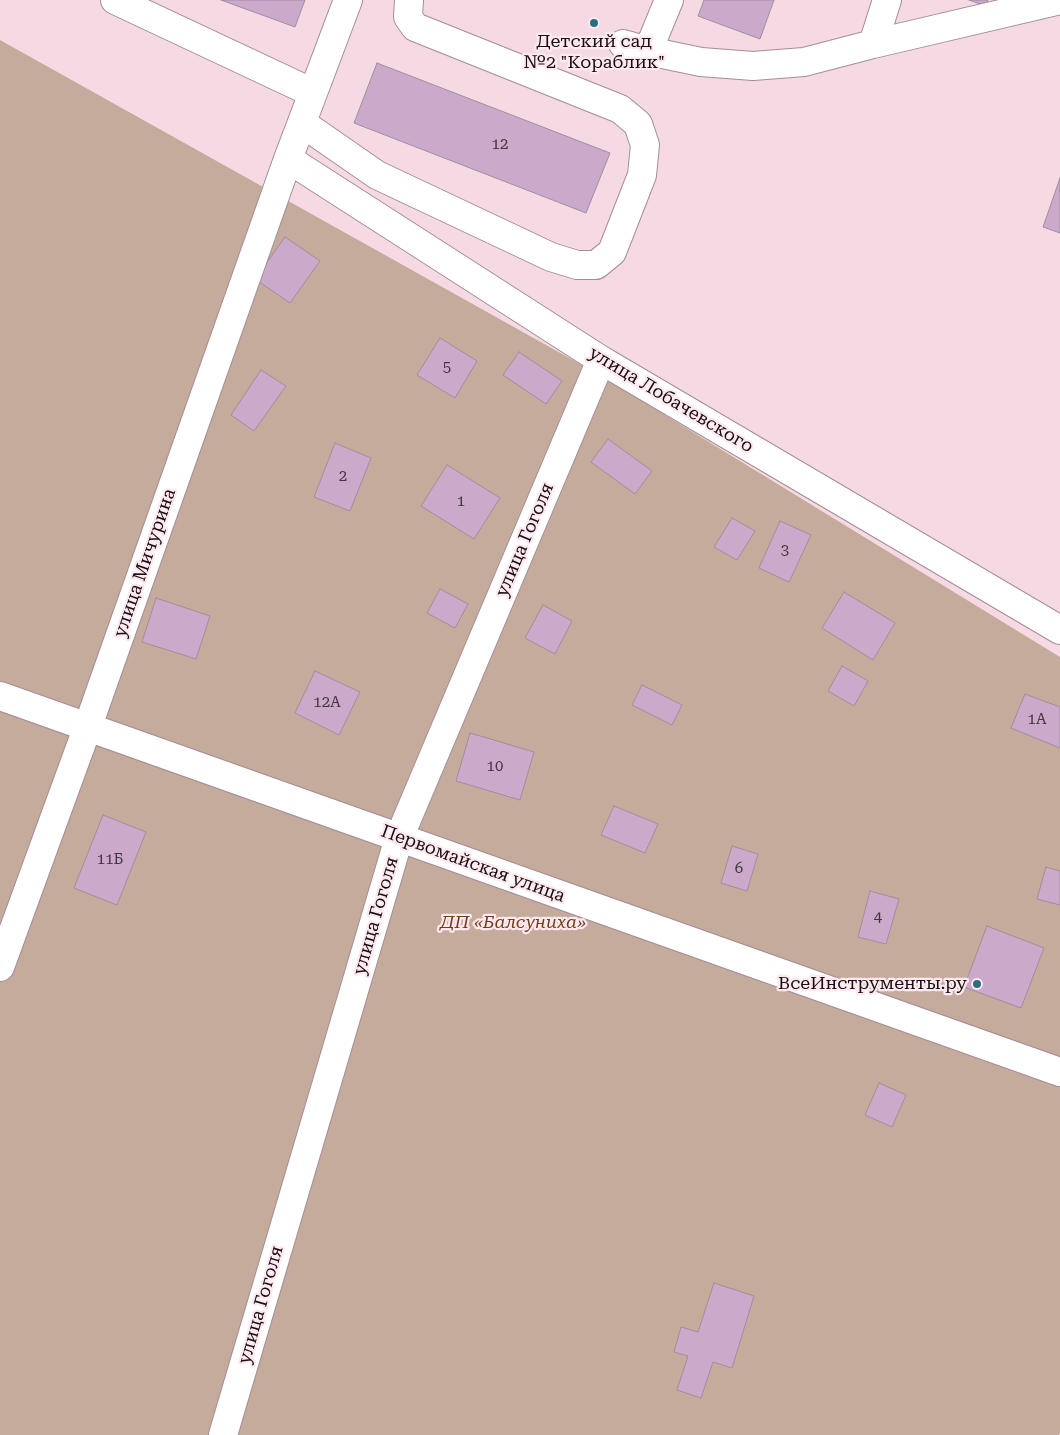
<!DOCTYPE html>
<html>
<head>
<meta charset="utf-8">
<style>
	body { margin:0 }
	canvas { display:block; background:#f5dae3 }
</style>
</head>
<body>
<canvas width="1060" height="1435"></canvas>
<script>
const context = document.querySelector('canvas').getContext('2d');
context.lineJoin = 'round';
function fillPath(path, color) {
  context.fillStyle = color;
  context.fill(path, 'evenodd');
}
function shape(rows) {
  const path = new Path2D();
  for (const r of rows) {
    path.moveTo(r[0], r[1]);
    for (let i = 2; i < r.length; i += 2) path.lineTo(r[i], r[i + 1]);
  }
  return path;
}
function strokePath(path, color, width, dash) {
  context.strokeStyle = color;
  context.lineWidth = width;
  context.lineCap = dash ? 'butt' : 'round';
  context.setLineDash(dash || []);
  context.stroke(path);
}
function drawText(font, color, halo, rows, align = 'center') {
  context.font = font + ' "Roboto Serif",serif';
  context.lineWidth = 4.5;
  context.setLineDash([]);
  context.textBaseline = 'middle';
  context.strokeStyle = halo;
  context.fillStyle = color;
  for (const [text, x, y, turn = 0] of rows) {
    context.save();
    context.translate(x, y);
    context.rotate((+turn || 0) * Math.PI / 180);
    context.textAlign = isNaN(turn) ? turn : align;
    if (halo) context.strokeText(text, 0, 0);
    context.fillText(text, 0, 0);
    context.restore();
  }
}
const green = shape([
	[0,40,598,374,1060,657,1060,1433,1059,1435,0,1435]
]);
const building = shape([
	[221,0,305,0,295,27,221,0],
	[704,0,774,0,760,39,698,16,704,0],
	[969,0,988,0,986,6,969,0],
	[377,63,610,153,586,213,354,123,377,63],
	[1060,178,1060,233,1043,227,1060,178],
	[285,237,320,261,290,303,255,279,285,237],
	[440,338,477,361,455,398,417,375,440,338],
	[519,352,562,381,546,404,503,375,519,352],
	[261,370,286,386,254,431,231,415,261,370],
	[608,439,652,471,635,494,591,462,608,439],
	[335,443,371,458,350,511,314,497,335,443],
	[447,465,500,498,474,539,421,506,447,465],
	[732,518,755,531,737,560,714,547,732,518],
	[780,521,811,535,789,582,759,568,780,521],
	[440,589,468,604,455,628,427,613,440,589],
	[844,592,895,623,873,660,822,628,844,592],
	[156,598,210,616,196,659,142,642,156,598],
	[543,605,572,621,555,654,525,638,543,605],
	[842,666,868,681,854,706,828,691,842,666],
	[315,671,360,692,339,735,295,713,315,671],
	[642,685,682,705,672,725,632,705,642,685],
	[1025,694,1060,707,1060,748,1011,728,1025,694],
	[470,733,534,752,520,800,456,781,470,733],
	[614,806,658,824,645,853,601,835,614,806],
	[103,815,146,832,117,905,74,888,103,815],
	[732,846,758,854,747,891,721,883,732,846],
	[1046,867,1060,871,1060,905,1037,899,1046,867],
	[870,891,899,899,886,944,858,937,870,891],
	[987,926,1044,948,1021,1008,964,987,987,926],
	[879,1083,906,1095,892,1127,865,1115,879,1083],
	[714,1283,754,1296,732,1368,713,1362,701,1398,677,1390,688,1356,674,1352,681,1327,698,1332,714,1283]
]);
const minor = shape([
	[115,0,313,93,348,0],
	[623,44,648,51,701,62,753,66,804,62,873,44,1060,0],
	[873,44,887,0],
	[648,51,669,0],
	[302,123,377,175,551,257,577,265,596,265,612,252,642,175,645,145,638,124,620,109,415,27,408,17,409,0],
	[288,159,601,360,1060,630],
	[0,696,1060,1072],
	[0,967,88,726,288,159,313,93],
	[223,1435,399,838,601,360]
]);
const markers = [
	[594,23,5,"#2a717d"],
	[977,984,5,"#2a717d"]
];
const numberNames = [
	["12",500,145],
	["5",447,368],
	["2",343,477],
	["1",461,502],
	["3",785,551],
	["12А",327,703],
	["1А",1037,720],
	["10",495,767],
	["11Б",110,860],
	["6",739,869],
	["4",878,918]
];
const poiNames = [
	["Детский сад",594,42],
	["№2 \"Кораблик\"",594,63],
	["ВсеИнструменты.ру",967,984,"right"]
];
const streetNames = [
	["улица Лобачевского",671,400,31],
	["улица Гоголя",525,540,-67],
	["улица Мичурина",145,563,-71],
	["Первомайская улица",473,864,20],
	["улица Гоголя",376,916,-74],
	["улица Гоголя",261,1305,-74]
];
const parkNames = [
	["ДП «Балсуниха»",513,923]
];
fillPath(green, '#c4ab9b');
fillPath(building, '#cba9ca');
strokePath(building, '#a08e9f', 1);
strokePath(minor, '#a68d95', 30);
strokePath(minor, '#fff', 28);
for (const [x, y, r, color] of markers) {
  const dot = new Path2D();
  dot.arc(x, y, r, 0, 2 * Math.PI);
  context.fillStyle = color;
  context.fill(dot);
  strokePath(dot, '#ffe9f0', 2);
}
drawText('15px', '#43353f', null, numberNames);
drawText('18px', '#160e11', '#ffe9f0', poiNames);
drawText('18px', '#160e11', '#ffe9f0', streetNames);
drawText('italic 18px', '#723f17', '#ffe9f0', parkNames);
</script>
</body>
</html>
